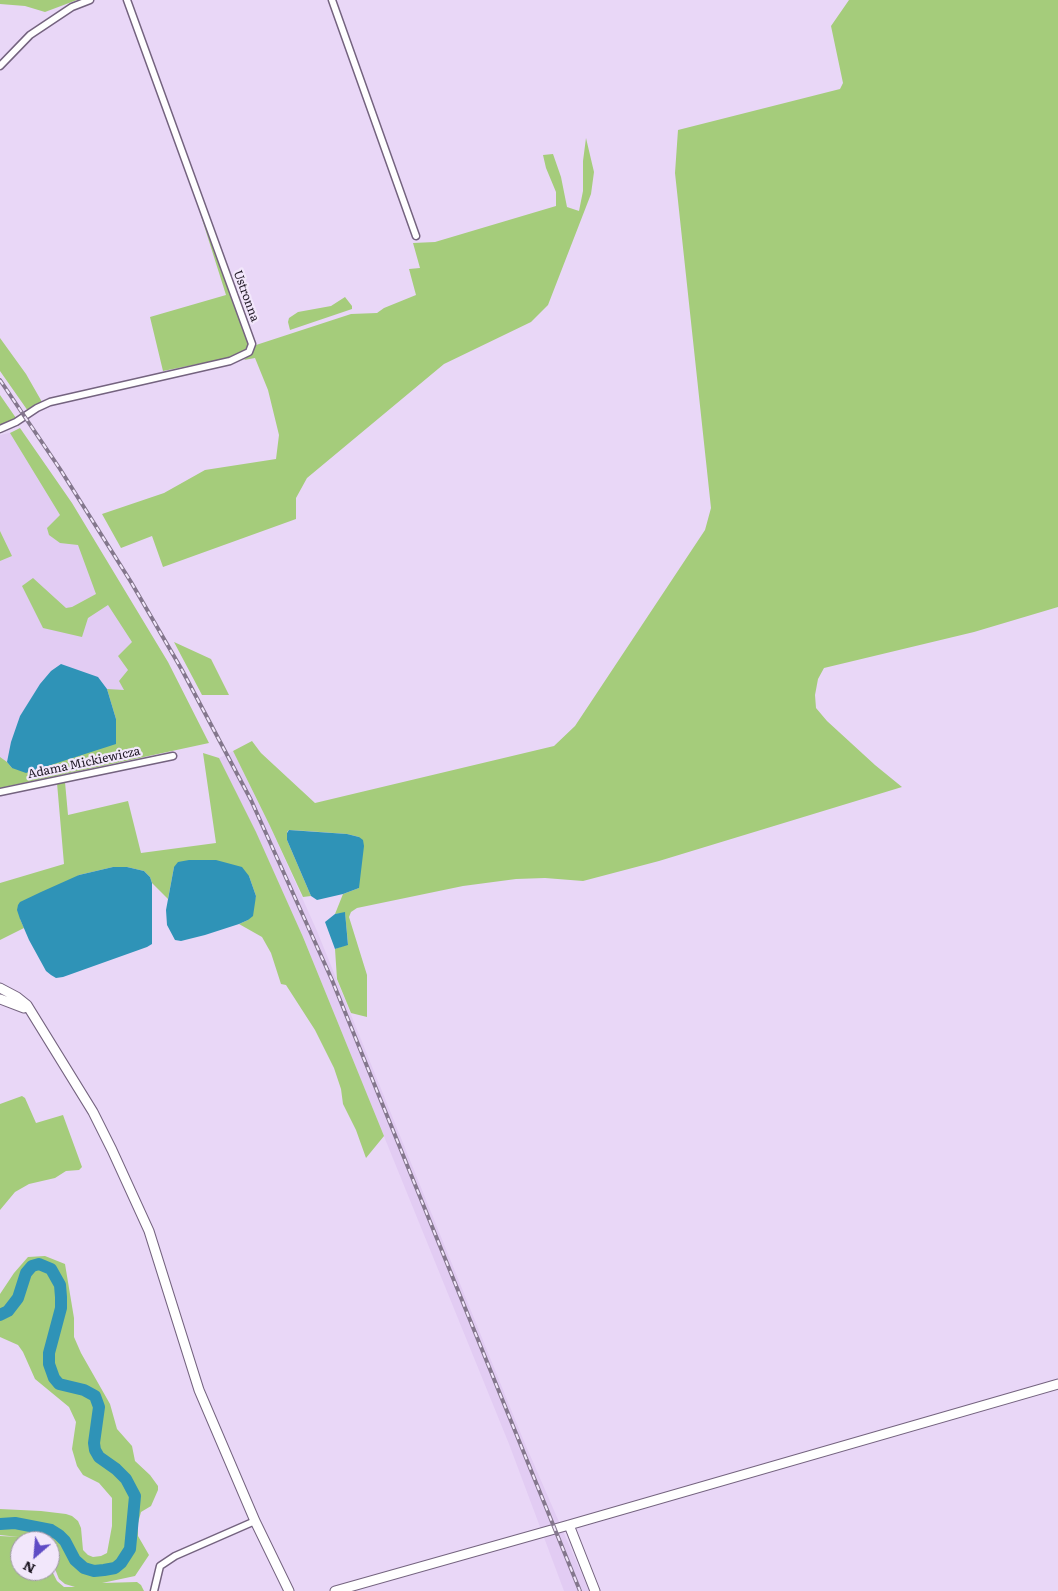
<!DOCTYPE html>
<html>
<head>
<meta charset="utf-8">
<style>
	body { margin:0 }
	#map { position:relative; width:1058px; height:1591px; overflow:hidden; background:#e9d7f7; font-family:Literata,serif }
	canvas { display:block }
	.north { position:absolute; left:10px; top:1531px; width:50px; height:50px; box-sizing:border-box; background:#f2e7fb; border:1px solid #9d94a5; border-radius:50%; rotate:207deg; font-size:14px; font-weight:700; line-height:20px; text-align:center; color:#1e1723 }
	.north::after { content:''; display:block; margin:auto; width:18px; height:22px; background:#5f4cc5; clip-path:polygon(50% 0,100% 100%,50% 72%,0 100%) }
</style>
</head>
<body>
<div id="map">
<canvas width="1058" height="1591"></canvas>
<div class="north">N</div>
</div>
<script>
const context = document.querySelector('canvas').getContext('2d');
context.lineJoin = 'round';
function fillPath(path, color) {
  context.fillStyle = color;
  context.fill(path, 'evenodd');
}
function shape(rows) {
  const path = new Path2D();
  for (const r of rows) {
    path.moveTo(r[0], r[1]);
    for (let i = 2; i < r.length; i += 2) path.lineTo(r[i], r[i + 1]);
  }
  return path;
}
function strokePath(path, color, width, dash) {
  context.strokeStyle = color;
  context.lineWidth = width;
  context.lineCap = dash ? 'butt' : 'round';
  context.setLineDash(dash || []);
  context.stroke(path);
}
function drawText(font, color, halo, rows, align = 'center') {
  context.font = font + ' Literata,serif';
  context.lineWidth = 4.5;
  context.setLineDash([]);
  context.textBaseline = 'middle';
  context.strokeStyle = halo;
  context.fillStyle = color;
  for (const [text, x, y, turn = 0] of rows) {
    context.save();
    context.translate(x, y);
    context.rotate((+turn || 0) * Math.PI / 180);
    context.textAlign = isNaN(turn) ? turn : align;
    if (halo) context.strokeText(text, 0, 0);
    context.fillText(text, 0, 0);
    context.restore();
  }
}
const built = shape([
	[14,432,190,718,51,671,20,716,7,762,0,780,0,435],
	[233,751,270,826,317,931,523,1439,589,1591,564,1591,509,1444,303,937,256,833,219,758]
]);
const green = shape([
	[0,0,77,0,45,12,25,6,0,4],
	[849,0,1058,0,1058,607,974,632,824,668,818,679,815,695,816,708,827,721,875,765,902,787,659,861,583,881,545,878,516,879,463,886,357,908,351,912,349,917,367,975,367,1017,351,1013,337,979,335,949,348,944,345,913,335,914,343,894,359,888,359,837,347,834,306,831,289,830,287,832,287,840,311,896,303,897,270,826,233,751,252,741,261,753,315,803,554,746,575,726,705,530,711,508,675,173,678,130,840,89,843,83,831,26],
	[586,138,594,172,591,194,548,305,531,322,444,364,307,478,296,498,296,519,163,567,152,536,121,548,102,514,164,493,205,470,276,459,279,435,268,390,255,358,244,360,252,352,253,346,351,314,377,313,384,308,416,295,409,269,420,268,413,243,435,242,556,206,556,192,546,168,543,155,553,154,561,177,567,207,579,211,583,191,583,161],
	[196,200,249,344,248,350,233,357,163,371,150,317,226,295],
	[345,297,352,306,352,309,290,330,288,322,289,318,298,312,331,306],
	[0,338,26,374,42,402,28,411,0,371],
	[0,395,16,418,0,426],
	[20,428,72,503,168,662,209,743,0,788,0,757,7,762,12,768,116,719,107,689,124,690,119,681,128,670,118,656,132,642,108,605,88,618,82,637,43,628,22,586,33,578,66,608,72,607,96,594,78,545,60,543,49,535,47,528,60,515,10,433],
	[0,531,12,556,0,561],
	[174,642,211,659,229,695,202,695],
	[203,753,219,758,256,832,303,937,384,1136,366,1158,356,1130,343,1104,341,1089,334,1068,315,1030,286,985,281,984,271,953,262,937,239,924,248,920,256,896,249,876,174,867,168,899,152,883,150,877,144,871,127,867,113,867,79,875,20,919,24,928,0,940,0,883,64,864,57,783,65,782,68,815,128,801,141,853,216,843],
	[22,1096,25,1098,36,1123,63,1115,82,1167,79,1170,66,1171,55,1178,29,1184,15,1192,0,1210,0,1104],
	[45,1256,65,1264,74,1318,74,1337,81,1353,110,1404,117,1429,132,1446,135,1461,150,1475,158,1486,158,1490,151,1506,141,1512,138,1523,138,1536,149,1555,135,1576,102,1583,137,1582,141,1585,144,1591,0,1591,0,1536,19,1537,0,1535,0,1509,41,1511,66,1514,72,1516,78,1521,81,1528,83,1550,88,1555,93,1557,101,1556,107,1553,112,1526,112,1498,99,1483,83,1475,77,1466,72,1449,76,1422,69,1407,35,1379,23,1352,18,1345,0,1337,0,1294,14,1273,28,1257],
	[33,1538,46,1538,48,1541,50,1541,55,1569,59,1579,65,1584,75,1587,64,1587,57,1581,51,1569,50,1562,50,1571,20,1571,20,1541,42,1541]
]);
const water = shape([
	[61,664,98,677,107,689,116,719,116,744,26,773,12,768,7,762,11,742,20,716,40,684,51,671],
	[289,830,347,834,359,837,363,840,364,846,359,888,343,894,317,900,311,896,287,840,287,833],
	[189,860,216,860,242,867,249,876,256,896,253,916,248,920,239,924,205,935,181,941,175,940,167,925,166,910,174,867,178,862],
	[113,867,127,867,144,871,150,877,152,883,152,944,147,947,63,977,56,978,51,975,46,971,29,940,20,919,17,910,18,905,20,902,41,892,79,875],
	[345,912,348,945,335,949,325,922,335,914]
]);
const river = shape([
	[0,1315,8,1311,18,1298,26,1273,32,1266,39,1264,51,1269,60,1285,61,1297,61,1308,49,1353,49,1364,54,1378,59,1384,84,1390,95,1396,99,1407,94,1443,95,1450,99,1457,116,1469,126,1479,135,1496,130,1549,121,1563,115,1568,104,1570,94,1571,84,1568,75,1560,65,1541,59,1535,51,1530,15,1523,0,1524]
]);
const street = shape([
	[332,0,416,236],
	[0,66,30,35,72,7,90,0],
	[0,429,16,422,37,408,50,402,230,361,249,352,252,344,127,0],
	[0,792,173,756],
	[154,1591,160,1566,175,1556,255,1521]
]);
const secondary = shape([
	[0,988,17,997,27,1005,93,1112,112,1150,149,1231,199,1390,255,1521,289,1591],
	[0,999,24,1008],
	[569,1525,595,1591],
	[335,1591,569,1525,1058,1384]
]);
const rail = shape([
	[0,380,60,469,131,582,182,670,251,800,332,980,580,1591]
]);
const streetNames = [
	["Ustronna",246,296,70],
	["Adama Mickiewicza",84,763,-12]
];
fillPath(built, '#e2ccf3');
fillPath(green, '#a5cc7b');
fillPath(water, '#2f93b7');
strokePath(river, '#2f93b7', 12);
strokePath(street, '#74637f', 9);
strokePath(secondary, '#74637f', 11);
strokePath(street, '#fff', 6);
strokePath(secondary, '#fff', 9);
strokePath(rail, '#84778d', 4);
strokePath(rail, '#f2e7fb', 2, [5.5]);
drawText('12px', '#1e1723', '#f2e7fb', streetNames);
</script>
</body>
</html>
